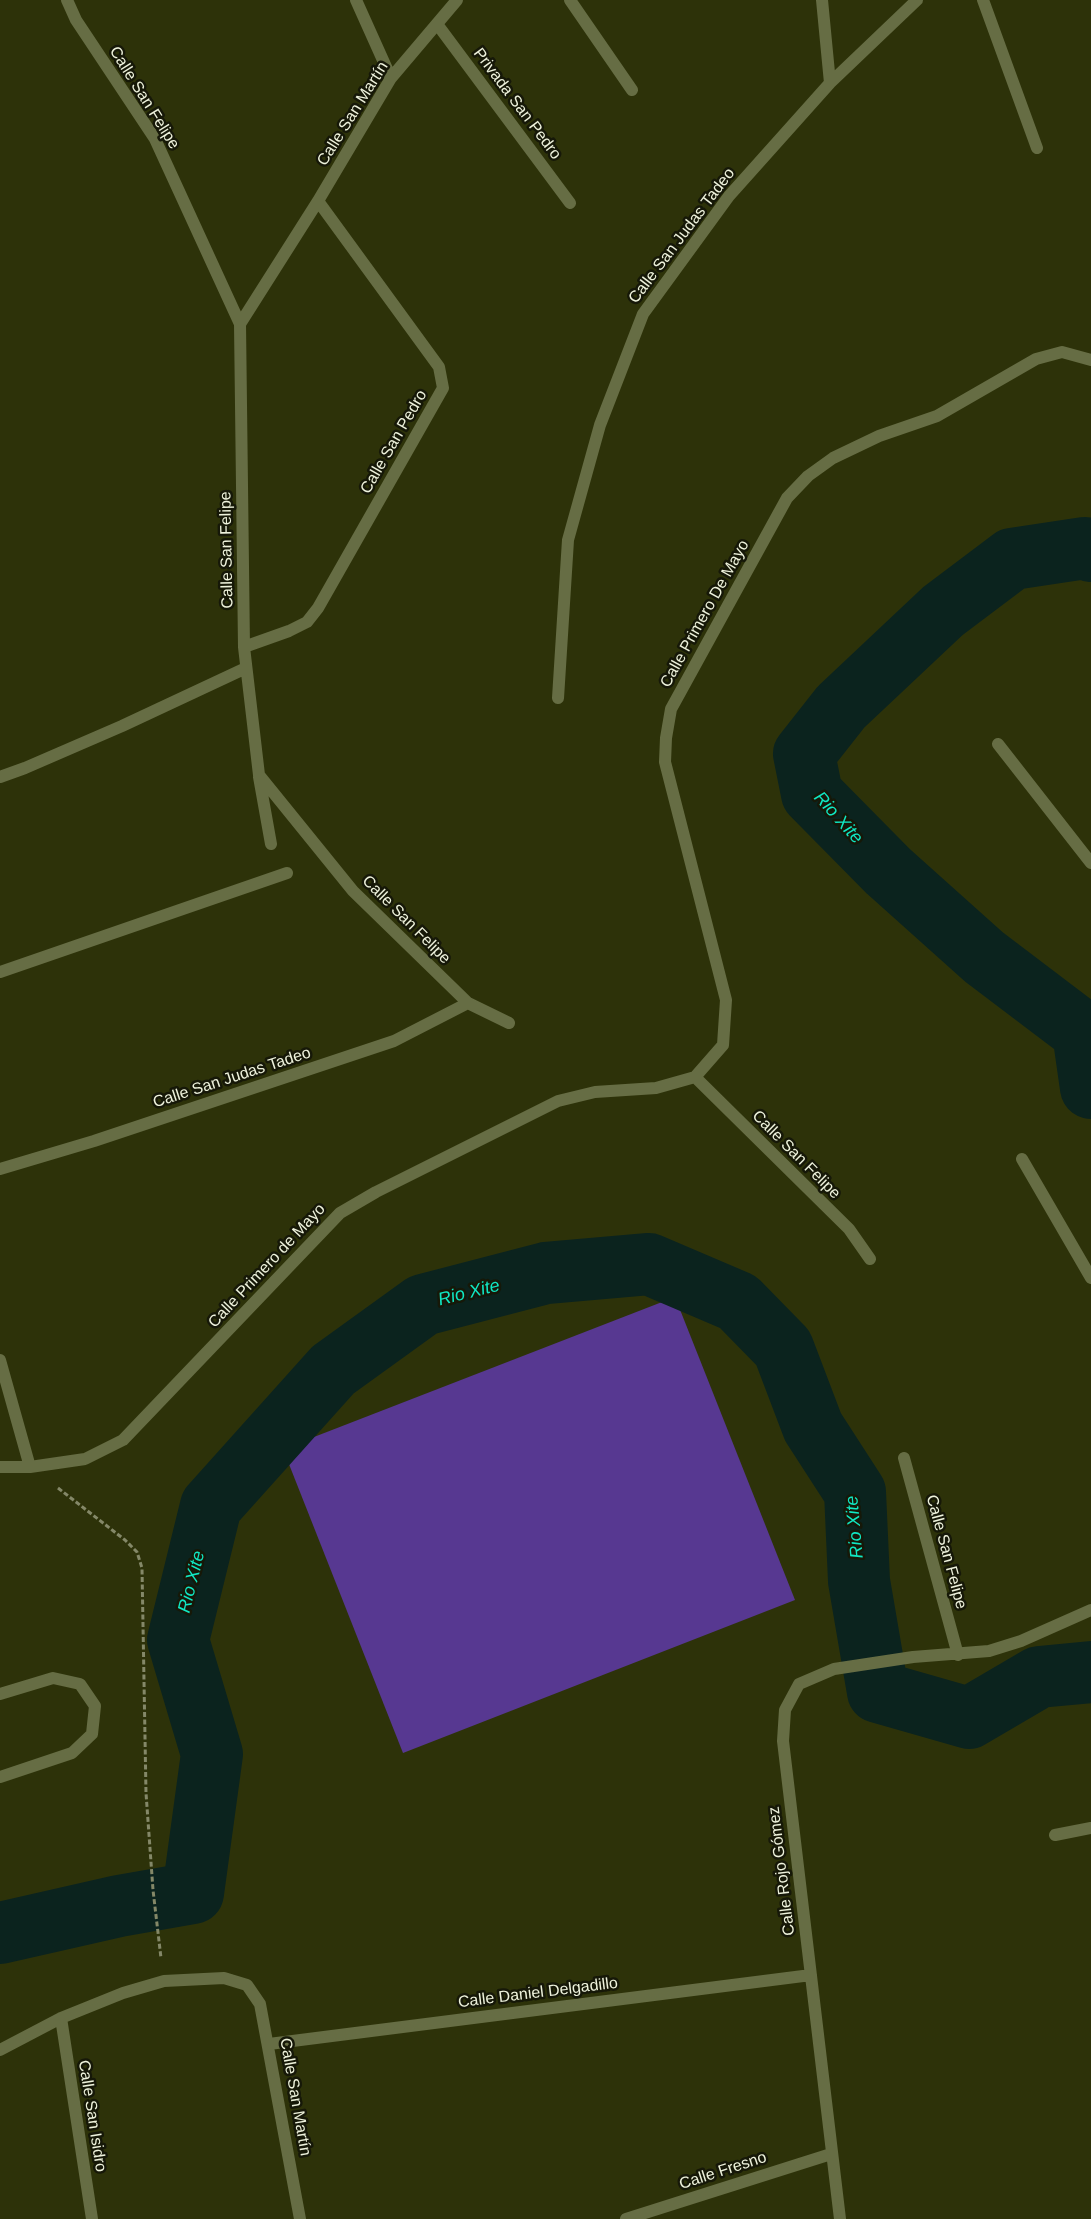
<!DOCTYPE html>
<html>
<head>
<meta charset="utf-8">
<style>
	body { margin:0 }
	canvas { display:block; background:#2d3209 }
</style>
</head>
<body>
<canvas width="1091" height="2219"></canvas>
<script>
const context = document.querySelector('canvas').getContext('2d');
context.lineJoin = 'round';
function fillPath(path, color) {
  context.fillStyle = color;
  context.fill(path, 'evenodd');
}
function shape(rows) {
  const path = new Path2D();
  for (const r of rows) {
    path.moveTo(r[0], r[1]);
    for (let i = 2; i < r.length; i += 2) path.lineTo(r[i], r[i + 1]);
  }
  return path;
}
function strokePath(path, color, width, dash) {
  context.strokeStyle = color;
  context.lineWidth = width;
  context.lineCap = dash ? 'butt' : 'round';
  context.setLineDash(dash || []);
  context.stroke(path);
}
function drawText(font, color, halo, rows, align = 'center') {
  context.font = font + ' Arial,sans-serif';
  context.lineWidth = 5;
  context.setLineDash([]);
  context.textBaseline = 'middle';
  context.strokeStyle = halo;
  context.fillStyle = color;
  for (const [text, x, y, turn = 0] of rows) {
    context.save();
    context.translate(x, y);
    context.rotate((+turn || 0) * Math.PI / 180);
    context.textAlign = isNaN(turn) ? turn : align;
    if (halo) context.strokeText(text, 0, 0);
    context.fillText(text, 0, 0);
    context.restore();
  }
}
const green = shape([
	[675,1297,795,1600,403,1753,283,1449]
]);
const river = shape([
	[1091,551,1085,548,1012,559,943,611,841,707,804,754,812,794,888,871,984,957,1083,1032,1091,1088],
	[0,1933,119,1906,193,1893,212,1754,178,1640,211,1506,333,1370,423,1305,546,1273,649,1264,738,1302,783,1348,813,1427,855,1492,859,1581,878,1692,969,1718,1039,1677,1091,1672]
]);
const path = shape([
	[58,1488,125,1540,137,1552,142,1568,146,1793,153,1890,161,1958]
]);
const minor = shape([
	[67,0,76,20,155,139,240,324,244,647,259,775,353,891,468,1003,509,1023],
	[356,0,391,78],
	[570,0,632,90],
	[822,0,830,83],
	[983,0,1037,148],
	[437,24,570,203],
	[240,324,318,201,391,78,457,0],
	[244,647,289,631,307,622,318,608,443,388,439,367,318,201],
	[558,698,568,540,600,425,643,314,729,196,830,83,917,0],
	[998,744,1091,863],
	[0,777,25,768,122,726,246,668],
	[259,777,271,844],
	[0,972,287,873],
	[695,1077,723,1045,726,1000,665,762,666,738,671,709,787,498,808,476,833,458,879,436,937,416,1036,359,1062,352,1091,360],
	[695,1077,849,1229,870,1259],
	[1022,1159,1091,1278],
	[0,1169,94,1141,394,1041,468,1003],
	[0,1360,30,1467],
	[904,1458,958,1655],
	[0,1467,30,1467,85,1459,123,1440,340,1213,376,1192,558,1101,595,1092,656,1088,695,1077],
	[0,1694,53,1678,80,1684,95,1706,92,1734,72,1753,0,1777],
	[1055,1835,1091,1828],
	[61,2018,92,2219],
	[269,2044,811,1975],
	[0,2050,61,2018,123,1993,164,1981,224,1978,247,1985,260,2004,300,2219],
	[626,2219,831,2154],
	[840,2219,783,1741,785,1710,799,1684,834,1669,913,1657,989,1651,1021,1641,1091,1610]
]);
const streetNames = [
	["Calle San Felipe",144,98,58],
	["Privada San Pedro",517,104,53],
	["Calle San Martín",353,114,-58],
	["Calle San Judas Tadeo",682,236,-53],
	["Calle San Pedro",394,442,-60],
	["Calle San Felipe",227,550,-91],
	["Calle Primero De Mayo",705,614,-61],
	["Calle San Felipe",406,920,45],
	["Calle San Judas Tadeo",232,1078,-18],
	["Calle San Felipe",796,1155,45],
	["Calle Primero de Mayo",267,1266,-47],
	["Calle San Felipe",946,1552,75],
	["Calle Rojo Gómez",782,1871,-97],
	["Calle Daniel Delgadillo",538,1993,-7],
	["Calle San Martín",295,2097,80],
	["Calle San Isidro",92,2116,81],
	["Calle Fresno",723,2171,-18]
];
const waterNames = [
	["Rio Xite",838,818,48],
	["Rio Xite",469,1293,-14],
	["Rio Xite",855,1527,-95],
	["Rio Xite",192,1582,-76]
];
fillPath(green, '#573891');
strokePath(river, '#0b231e', 62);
strokePath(path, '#848868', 3, [5, 2.5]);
strokePath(minor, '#666d44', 12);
drawText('16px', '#eef2dc', '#161808', streetNames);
drawText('italic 18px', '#10e7c3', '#161808', waterNames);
</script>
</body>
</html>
